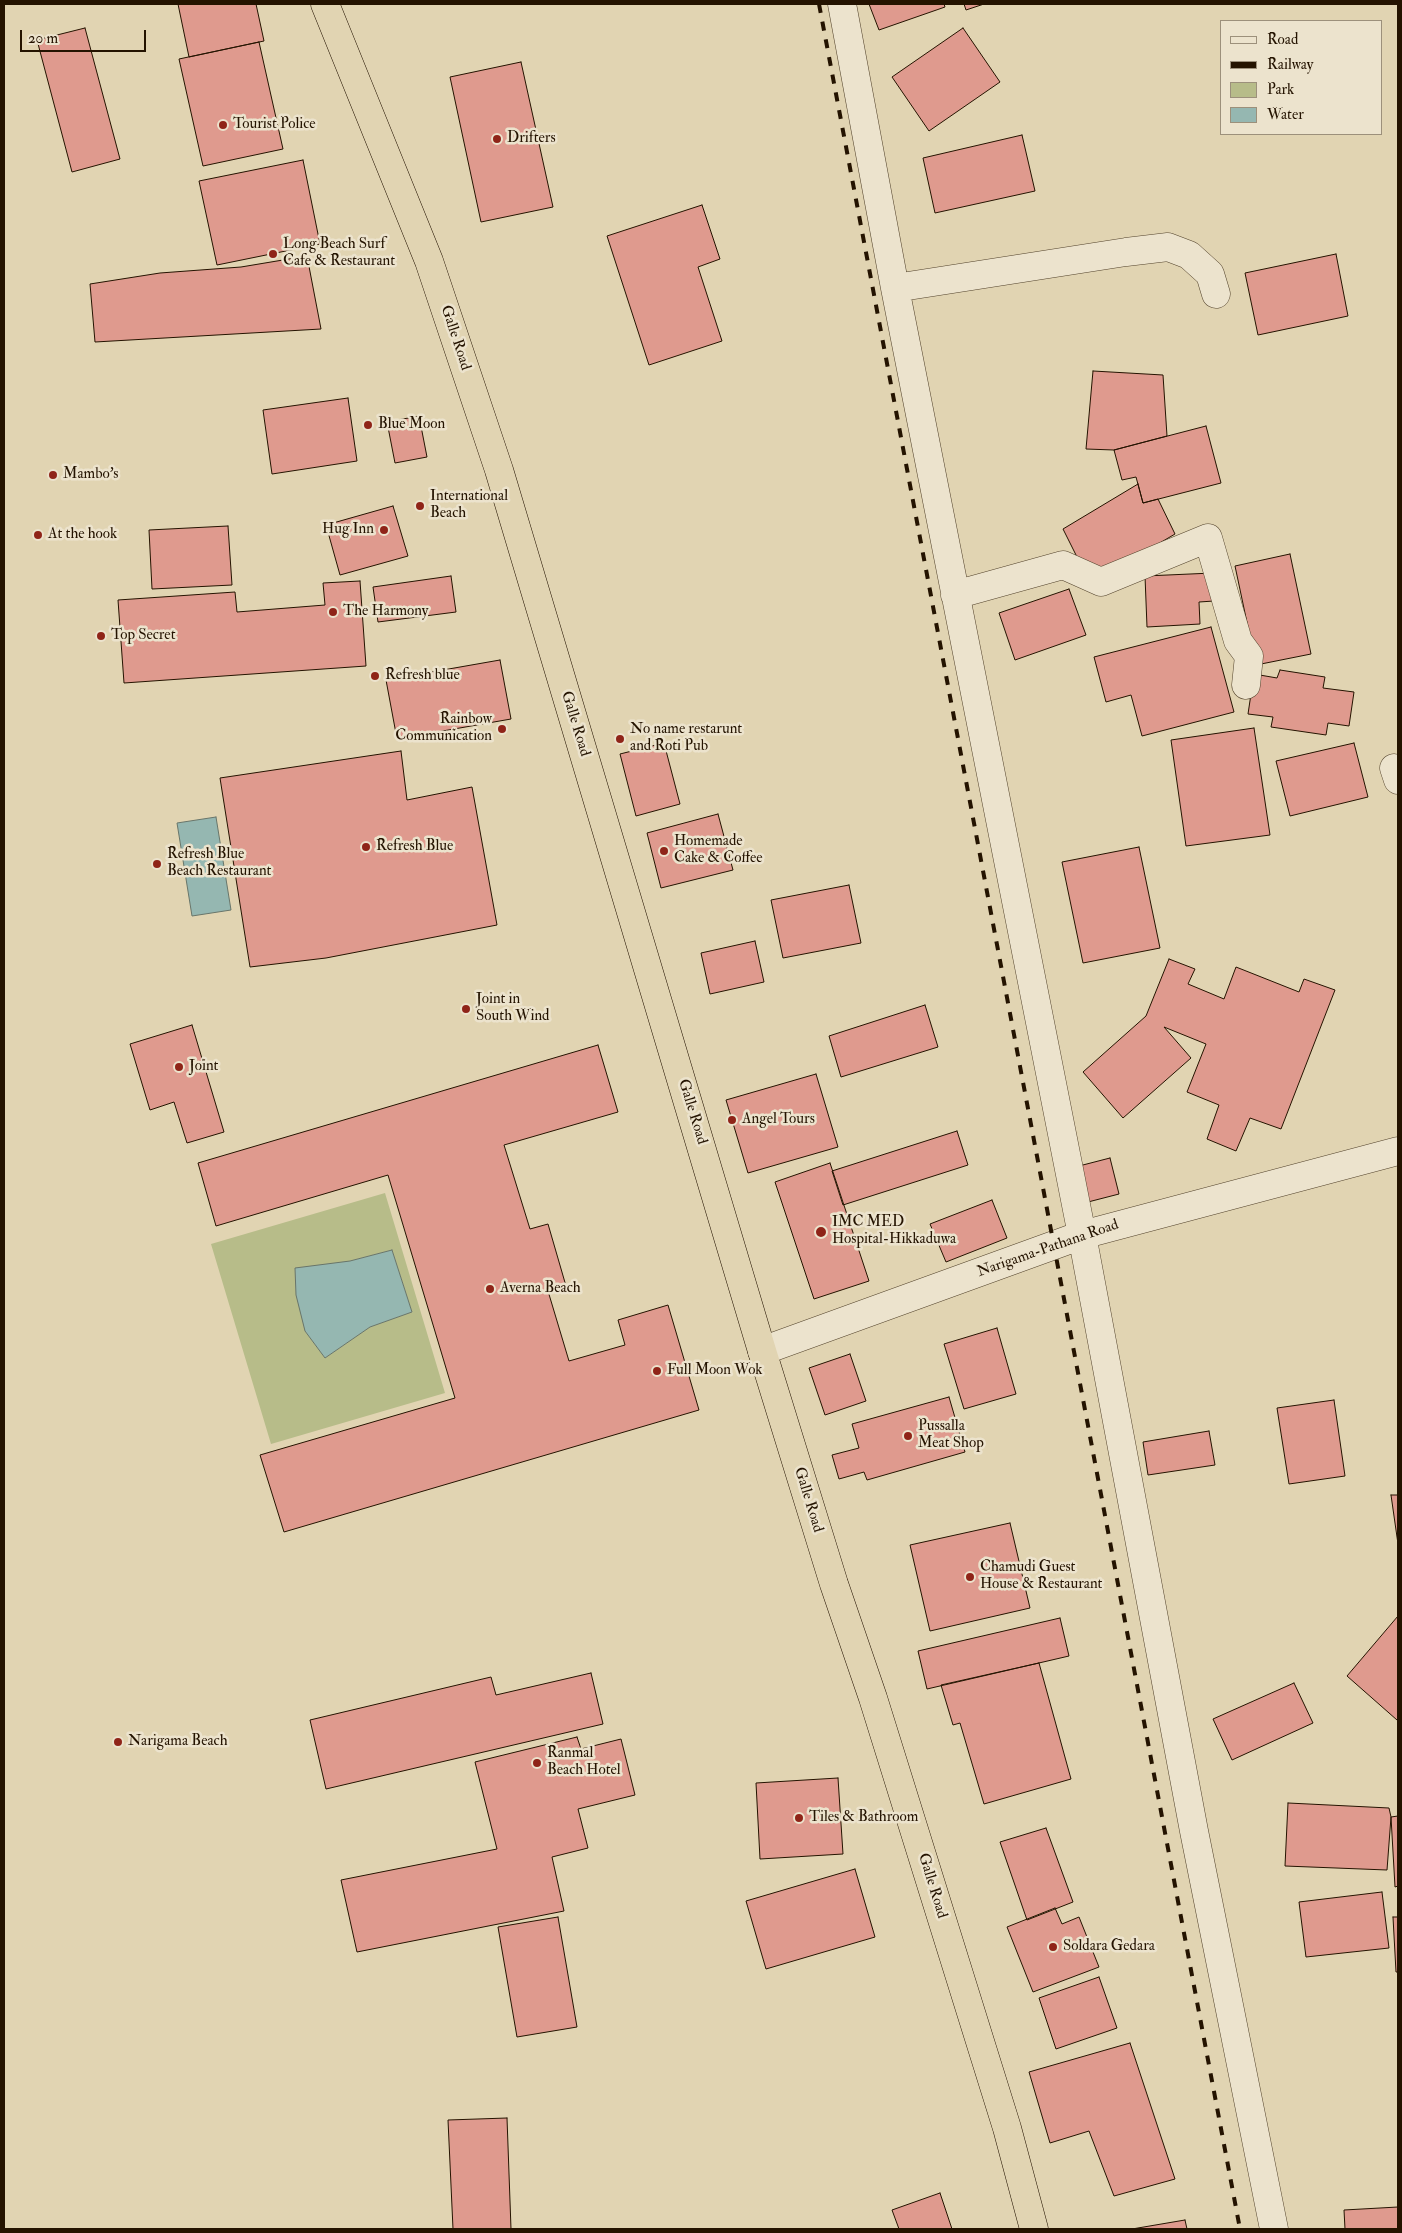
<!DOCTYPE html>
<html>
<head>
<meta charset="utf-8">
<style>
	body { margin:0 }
	#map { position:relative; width:1402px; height:2233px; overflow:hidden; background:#e1d4b2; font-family:"IM FELL Double Pica",serif }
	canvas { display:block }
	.frame { position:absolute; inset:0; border:5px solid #241300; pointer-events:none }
	.legend { position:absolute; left:1220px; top:20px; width:162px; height:115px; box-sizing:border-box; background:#ece3cd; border:1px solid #9c907b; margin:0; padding:6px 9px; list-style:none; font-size:15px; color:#241300 }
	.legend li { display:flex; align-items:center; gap:10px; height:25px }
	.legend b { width:25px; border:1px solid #9c907b }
	.scale { position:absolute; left:20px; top:30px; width:126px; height:22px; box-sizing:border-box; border:2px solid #241300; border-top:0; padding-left:6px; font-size:15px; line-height:18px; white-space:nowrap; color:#241300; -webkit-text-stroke:4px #ece3cd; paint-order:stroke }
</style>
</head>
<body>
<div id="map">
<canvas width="1402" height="2233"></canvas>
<div class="frame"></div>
<ul class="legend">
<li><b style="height:6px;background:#ece3cd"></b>Road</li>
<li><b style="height:6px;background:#241300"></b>Railway</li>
<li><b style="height:14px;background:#b7bc89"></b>Park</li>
<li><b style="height:14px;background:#95b7b1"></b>Water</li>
</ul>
<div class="scale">20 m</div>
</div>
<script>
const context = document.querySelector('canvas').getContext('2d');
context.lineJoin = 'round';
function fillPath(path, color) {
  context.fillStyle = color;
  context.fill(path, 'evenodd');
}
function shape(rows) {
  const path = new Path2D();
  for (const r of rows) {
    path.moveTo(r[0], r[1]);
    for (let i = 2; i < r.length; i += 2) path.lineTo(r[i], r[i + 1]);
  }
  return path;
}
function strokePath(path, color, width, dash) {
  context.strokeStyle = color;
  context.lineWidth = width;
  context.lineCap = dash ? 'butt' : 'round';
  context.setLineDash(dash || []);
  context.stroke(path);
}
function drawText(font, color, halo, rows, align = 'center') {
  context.font = font + ' "IM FELL Double Pica",serif';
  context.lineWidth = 5;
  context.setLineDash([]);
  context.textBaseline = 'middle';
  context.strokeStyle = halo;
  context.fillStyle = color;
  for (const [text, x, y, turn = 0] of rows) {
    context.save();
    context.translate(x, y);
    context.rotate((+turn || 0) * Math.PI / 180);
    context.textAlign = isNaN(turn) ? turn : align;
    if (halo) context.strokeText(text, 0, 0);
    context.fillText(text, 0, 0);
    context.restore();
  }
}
const green = shape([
	[385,1193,445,1393,271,1444,211,1244],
	[392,1250,412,1312,370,1327,325,1358,305,1331,350,1261]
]);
const water = shape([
	[216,817,231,910,192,916,177,823,216,817],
	[392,1250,412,1312,370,1327,325,1358,305,1331,296,1295,295,1268,350,1261,392,1250]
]);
const building = shape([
	[178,4,256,4,264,41,189,57,178,4],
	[869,4,944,4,945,7,879,30,869,4],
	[964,4,984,4,966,10,964,4],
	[85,28,120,159,72,172,37,40,85,28],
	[963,28,1000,82,929,131,892,77,963,28],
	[259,42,283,149,203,166,179,59,259,42],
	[521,62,553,207,481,222,450,77,521,62],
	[1022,135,1035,191,935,213,923,158,1022,135],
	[303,160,320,244,217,265,199,181,303,160],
	[702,205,720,259,698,267,722,341,649,365,607,236,702,205],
	[1336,254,1348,316,1258,335,1245,273,1336,254],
	[307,256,321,329,95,342,90,284,160,273,241,267,307,256],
	[1093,371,1163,375,1167,436,1114,450,1086,449,1093,371],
	[348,398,357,461,272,474,263,410,348,398],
	[419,416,427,457,395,463,387,422,419,416],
	[1206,426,1221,483,1143,503,1136,477,1122,480,1114,450,1206,426],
	[1138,484,1143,503,1158,499,1175,534,1112,571,1079,561,1063,529,1138,484],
	[393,506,408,556,340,575,326,525,393,506],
	[228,526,232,585,152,589,149,530,228,526],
	[1290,554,1311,654,1256,665,1235,566,1290,554],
	[1213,573,1214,601,1199,602,1200,624,1147,627,1145,576,1213,573],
	[451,576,456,612,378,622,373,587,451,576],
	[360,581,366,666,124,683,118,600,235,592,237,612,325,605,323,583,360,581],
	[1069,589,1086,635,1015,660,999,613,1069,589],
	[1211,627,1234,712,1142,736,1131,695,1106,702,1094,657,1211,627],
	[500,660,511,719,397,739,386,680,500,660],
	[1280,670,1325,677,1323,688,1354,692,1349,726,1328,723,1326,735,1271,727,1273,717,1248,714,1254,674,1277,678,1280,670],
	[1254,728,1270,835,1186,846,1171,740,1254,728],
	[664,743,680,804,636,816,620,754,664,743],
	[1354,743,1368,797,1290,816,1276,761,1354,743],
	[401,751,407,800,472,787,497,925,326,958,250,967,220,778,401,751],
	[718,814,733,870,661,888,647,833,718,814],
	[1139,847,1160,948,1083,963,1062,862,1139,847],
	[849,885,861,943,783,958,771,900,849,885],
	[755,941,764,982,710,994,701,953,755,941],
	[1169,959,1195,969,1188,984,1224,999,1236,967,1299,992,1304,979,1335,990,1281,1129,1250,1118,1236,1151,1207,1139,1219,1105,1187,1092,1206,1044,1164,1027,1191,1058,1123,1118,1083,1072,1146,1016,1169,959],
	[925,1005,938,1047,841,1077,829,1036,925,1005],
	[192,1025,224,1132,187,1143,174,1102,150,1110,130,1044,192,1025],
	[598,1045,618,1112,504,1145,530,1229,548,1224,566,1286,548,1291,569,1361,625,1345,618,1320,668,1305,699,1410,284,1532,260,1455,455,1398,388,1175,216,1226,198,1163,598,1045],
	[816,1074,838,1147,748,1173,726,1100,816,1074],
	[957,1131,968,1165,843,1205,832,1171,957,1131],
	[1110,1158,1119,1194,1088,1202,1079,1166,1110,1158],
	[830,1163,869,1281,814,1299,775,1182,830,1163],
	[992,1200,1007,1238,946,1262,930,1224,992,1200],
	[997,1328,1016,1394,964,1409,944,1344,997,1328],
	[850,1354,866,1401,825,1415,809,1368,850,1354],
	[949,1397,965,1452,867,1480,864,1472,839,1479,832,1455,859,1448,852,1424,949,1397],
	[1334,1400,1345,1476,1289,1484,1277,1408,1334,1400],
	[1209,1431,1215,1465,1148,1475,1143,1442,1209,1431],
	[1391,1495,1398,1495,1398,1544,1391,1495],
	[1010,1523,1030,1608,930,1631,910,1545,1010,1523],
	[1398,1616,1398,1718,1397,1720,1347,1676,1398,1616],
	[1060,1618,1069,1656,927,1689,918,1651,1060,1618],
	[1039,1663,1071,1779,984,1804,960,1723,953,1725,941,1685,1039,1663],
	[591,1673,603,1724,326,1789,310,1720,491,1677,496,1695,591,1673],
	[1294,1683,1313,1723,1232,1760,1213,1719,1294,1683],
	[577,1737,581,1749,621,1739,635,1795,578,1809,588,1848,552,1857,564,1911,357,1952,341,1880,497,1849,475,1762,577,1737],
	[838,1778,843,1854,760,1859,756,1783,838,1778],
	[1288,1803,1389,1808,1391,1817,1387,1870,1285,1866,1288,1803],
	[1398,1816,1398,1886,1395,1887,1391,1817,1398,1816],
	[1046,1828,1073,1902,1027,1920,1000,1842,1046,1828],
	[855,1869,875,1937,766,1969,746,1901,855,1869],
	[1382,1892,1389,1948,1306,1957,1299,1902,1382,1892],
	[1055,1908,1062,1924,1079,1917,1099,1967,1033,1992,1007,1927,1055,1908],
	[558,1917,577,2027,517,2037,498,1927,558,1917],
	[1393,1917,1398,1917,1398,1972,1396,1972,1393,1917],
	[1099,1977,1117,2028,1056,2049,1039,1998,1099,1977],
	[1130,2043,1175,2179,1114,2196,1089,2131,1050,2143,1029,2072,1130,2043],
	[507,2118,511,2229,453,2229,448,2120,507,2118],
	[940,2193,952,2229,899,2229,892,2210,940,2193],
	[1398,2207,1398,2229,1345,2229,1344,2210,1398,2207],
	[1185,2220,1187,2229,1132,2229,1185,2220]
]);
const minor = shape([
	[842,4,895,288,1082,1235,1194,1831,1274,2229],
	[895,288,1126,252,1168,247,1189,255,1210,274,1216,294],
	[955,595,1063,565,1101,582,1208,538,1238,641,1249,656,1246,685],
	[1394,768,1398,780],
	[762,1351,1082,1235,1398,1151]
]);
const highway = shape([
	[325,4,429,261,499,470,762,1351,834,1584,873,1698,1007,2128,1034,2229]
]);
const rail = shape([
	[819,4,1240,2229]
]);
const markers = [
	[223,125,5,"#8f2418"],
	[497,139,5,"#8f2418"],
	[273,254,5,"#8f2418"],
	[368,425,5,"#8f2418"],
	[53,475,5,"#8f2418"],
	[420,506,5,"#8f2418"],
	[384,530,5,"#8f2418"],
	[38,535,5,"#8f2418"],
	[333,612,5,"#8f2418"],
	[101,636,5,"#8f2418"],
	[375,676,5,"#8f2418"],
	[502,729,5,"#8f2418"],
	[620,739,5,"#8f2418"],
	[366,847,5,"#8f2418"],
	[664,851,5,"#8f2418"],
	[157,864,5,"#8f2418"],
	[466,1009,5,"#8f2418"],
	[179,1067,5,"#8f2418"],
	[732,1120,5,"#8f2418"],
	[821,1232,6,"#8f2418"],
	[490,1289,5,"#8f2418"],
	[657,1371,5,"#8f2418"],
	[908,1436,5,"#8f2418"],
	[970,1577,5,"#8f2418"],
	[118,1742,5,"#8f2418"],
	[537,1763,5,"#8f2418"],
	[799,1818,5,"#8f2418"],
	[1053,1947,5,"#8f2418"]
];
const poiNames = [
	["Tourist Police",233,125],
	["Drifters",507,139],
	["Long Beach Surf",283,245],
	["Cafe & Restaurant",283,262],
	["Blue Moon",378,425],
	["Mambo’s",63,475],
	["International",430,497],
	["Beach",430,514],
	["Hug Inn",374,530,"right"],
	["At the hook",48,535],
	["The Harmony",343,612],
	["Top Secret",111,636],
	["Refresh blue",385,676],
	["Rainbow",492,720,"right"],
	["Communication",492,737,"right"],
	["No name restarunt",630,730],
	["and Roti Pub",630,747],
	["Homemade",674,842],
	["Cake & Coffee",674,859],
	["Refresh Blue",376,847],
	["Refresh Blue",167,855],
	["Beach Restaurant",167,872],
	["Joint in",476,1000],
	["South Wind",476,1017],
	["Joint",189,1067],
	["Angel Tours",742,1120],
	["IMC MED",832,1223],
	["Hospital-Hikkaduwa",832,1240],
	["Averna Beach",500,1289],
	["Full Moon Wok",667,1371],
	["Pussalla",918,1427],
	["Meat Shop",918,1444],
	["Chamudi Guest",980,1568],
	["House & Restaurant",980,1585],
	["Narigama Beach",128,1742],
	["Ranmal",547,1754],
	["Beach Hotel",547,1771],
	["Tiles & Bathroom",809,1818],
	["Soldara Gedara",1063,1947]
];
const streetNames = [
	["Galle Road",455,338,72],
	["Galle Road",575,724,73],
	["Galle Road",692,1112,73],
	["Narigama-Pathana Road",1048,1249,-19],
	["Galle Road",808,1500,73],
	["Galle Road",932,1886,73]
];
fillPath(green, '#b7bc89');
fillPath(water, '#95b7b1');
strokePath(water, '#68756a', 1);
fillPath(building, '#df9a8e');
strokePath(building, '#241300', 1);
strokePath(minor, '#53432c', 29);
strokePath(highway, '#241300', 29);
strokePath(minor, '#ece3cd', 28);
strokePath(highway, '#e1d4b2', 28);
strokePath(rail, '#241300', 4, [9, 9]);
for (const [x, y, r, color] of markers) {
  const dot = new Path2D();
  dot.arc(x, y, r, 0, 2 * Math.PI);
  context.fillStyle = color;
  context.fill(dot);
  strokePath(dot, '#ece3cd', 2);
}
drawText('15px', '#241300', '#ece3cd', poiNames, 'left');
drawText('15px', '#241300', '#ece3cd', streetNames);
</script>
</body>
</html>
